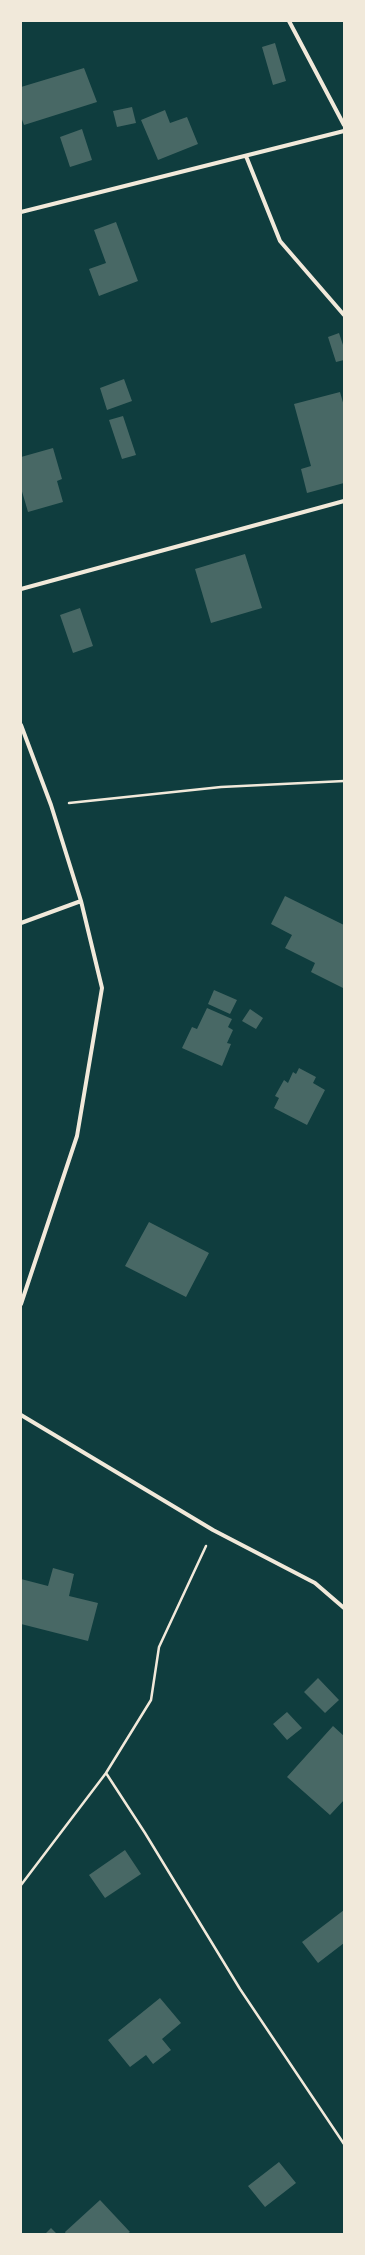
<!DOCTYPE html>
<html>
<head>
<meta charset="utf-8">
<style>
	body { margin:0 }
	#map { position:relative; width:365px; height:2255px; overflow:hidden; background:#0f3d3e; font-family:"PT Sans",sans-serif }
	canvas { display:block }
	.frame { position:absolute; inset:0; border:22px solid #f1e9da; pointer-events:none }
</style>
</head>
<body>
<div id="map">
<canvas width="365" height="2255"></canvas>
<div class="frame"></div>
</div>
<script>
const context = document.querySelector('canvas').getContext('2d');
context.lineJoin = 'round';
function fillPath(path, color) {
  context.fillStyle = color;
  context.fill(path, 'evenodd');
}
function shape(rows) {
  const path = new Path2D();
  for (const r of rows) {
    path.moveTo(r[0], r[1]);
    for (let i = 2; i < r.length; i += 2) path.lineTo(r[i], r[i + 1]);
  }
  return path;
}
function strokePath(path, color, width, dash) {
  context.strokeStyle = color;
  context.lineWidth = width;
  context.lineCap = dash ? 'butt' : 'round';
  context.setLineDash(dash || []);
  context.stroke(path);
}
const building = shape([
	[275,43,286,81,273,85,262,47],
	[84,68,97,102,24,125,21,117,21,87],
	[132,107,136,123,117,127,113,111],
	[165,110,170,123,187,117,198,144,158,160,141,120],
	[82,129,92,160,70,167,60,137],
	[116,222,138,281,99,296,89,269,106,263,94,230],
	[339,333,344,348,344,360,336,362,328,337],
	[124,379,132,401,107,410,100,388],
	[340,392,344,406,344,483,307,493,301,469,311,466,294,404],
	[123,416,136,455,122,459,109,420],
	[53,448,62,479,57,481,63,502,28,512,21,488,21,457],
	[245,554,262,608,211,623,195,569],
	[80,608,93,646,73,653,60,615],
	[285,896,344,925,343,988,311,972,315,963,285,948,292,935,271,924],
	[214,990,237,1000,230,1014,208,1004],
	[207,1008,232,1019,228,1027,233,1030,227,1043,231,1044,222,1066,182,1048,192,1027,197,1029],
	[250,1009,263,1018,256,1029,242,1021],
	[299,1068,316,1077,313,1083,325,1090,307,1125,274,1108,279,1098,275,1096,284,1080,288,1083,293,1072,296,1074],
	[149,1222,209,1253,186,1297,125,1266],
	[53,1568,74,1574,69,1596,98,1603,88,1641,21,1624,21,1579,48,1586],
	[318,1678,339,1700,325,1713,304,1692],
	[287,1712,302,1728,287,1740,273,1724],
	[333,1726,344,1736,344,1800,330,1815,287,1777],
	[125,1850,141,1874,105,1898,89,1875],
	[344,1910,344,1943,318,1963,302,1942],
	[160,1998,181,2023,162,2039,171,2050,153,2064,146,2055,130,2067,108,2040],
	[279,2162,296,2183,265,2207,248,2186],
	[100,2200,130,2232,127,2234,66,2234,65,2232],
	[51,2228,57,2234,45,2234]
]);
const path = shape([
	[69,803,221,787,344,781],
	[106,1773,145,1833,240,1989,344,2144],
	[21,1885,106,1773,151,1700,159,1647,206,1546]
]);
const minor = shape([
	[289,21,344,125],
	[246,156,280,241,344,315],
	[21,212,344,131],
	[21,589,344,501],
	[21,725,51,805,81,901,102,988,77,1136,21,1304],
	[21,923,81,901],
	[21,1415,213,1530,315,1583,344,1608]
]);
fillPath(building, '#486865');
strokePath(path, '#f1e9da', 2.5);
strokePath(minor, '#f1e9da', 4);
</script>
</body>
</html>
